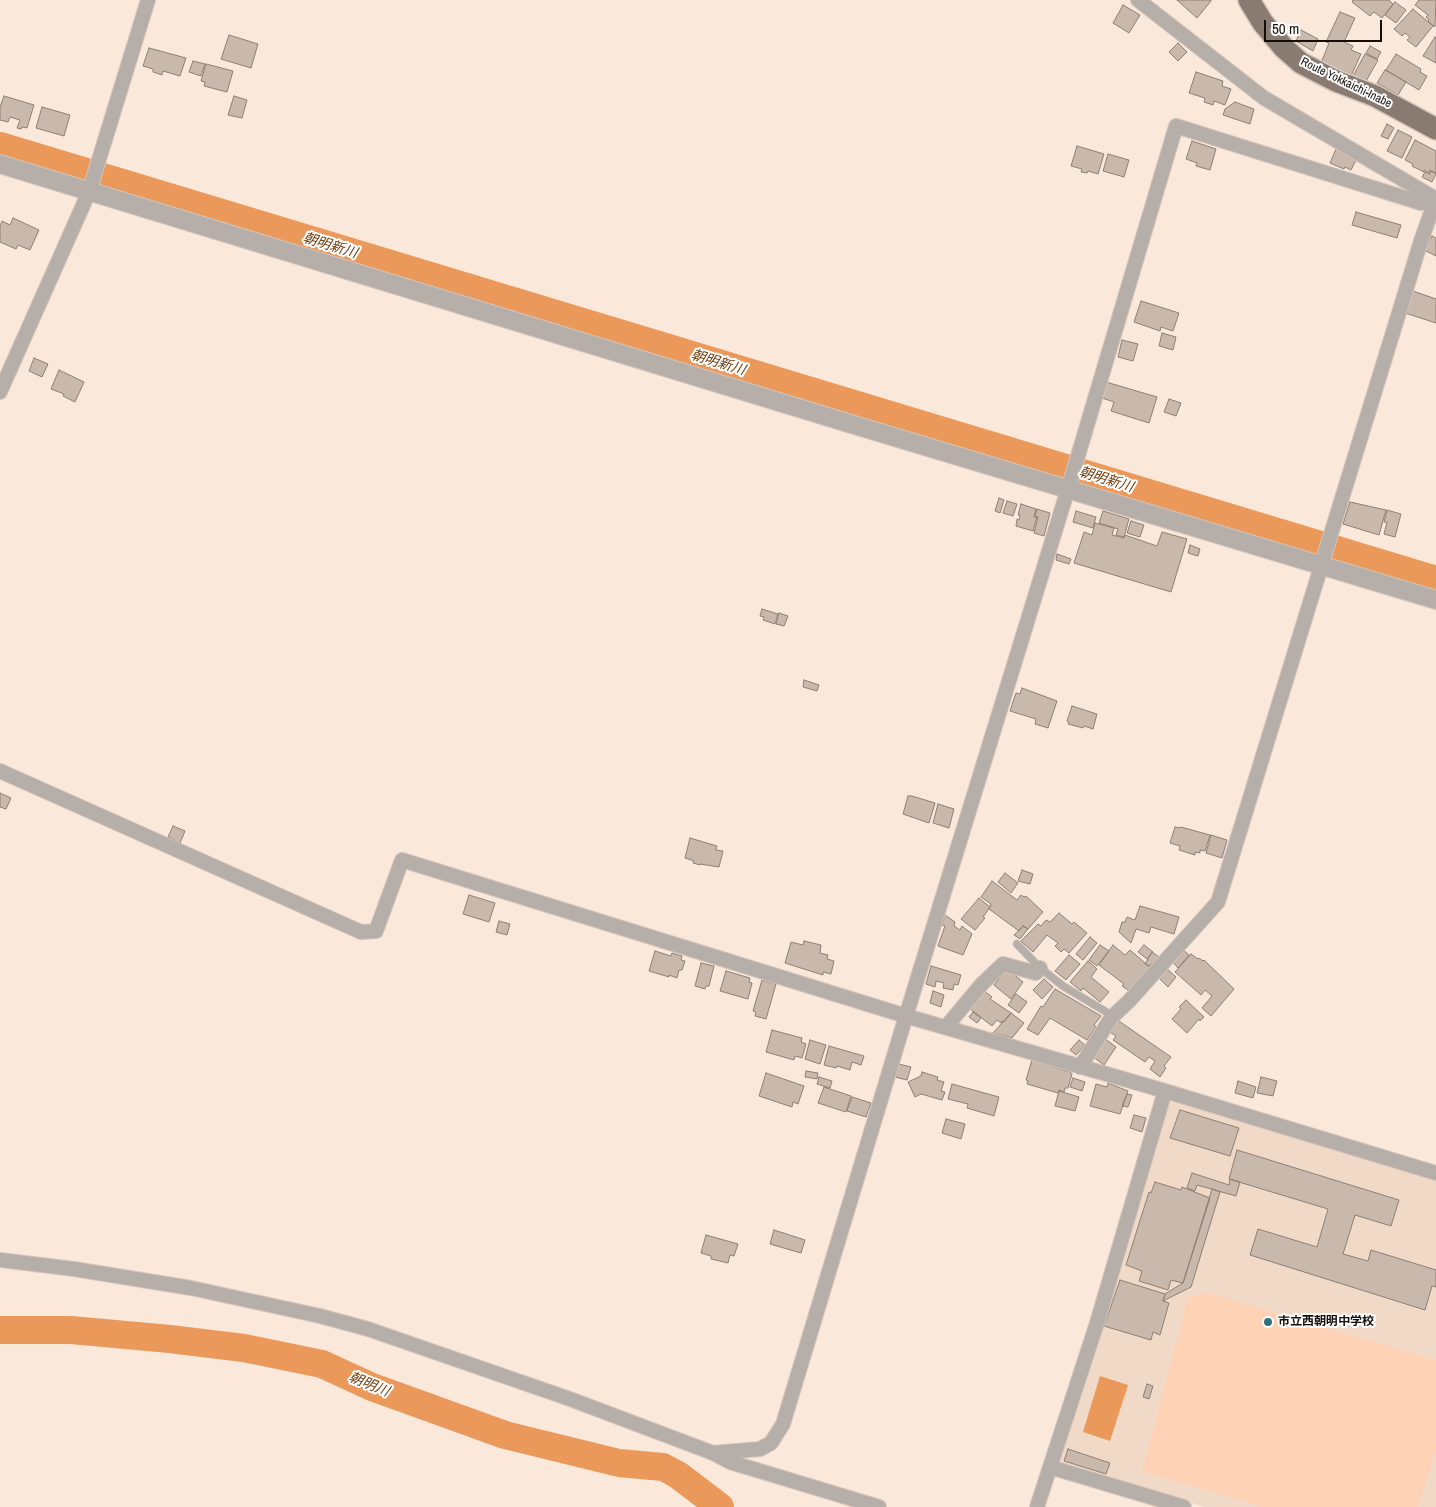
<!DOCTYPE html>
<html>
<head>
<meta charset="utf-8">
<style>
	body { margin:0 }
	#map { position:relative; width:1436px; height:1507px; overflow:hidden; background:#fae8db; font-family:"Archivo Narrow",sans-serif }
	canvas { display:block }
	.scale { position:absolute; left:1264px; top:20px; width:118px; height:22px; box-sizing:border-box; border:2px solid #140e0a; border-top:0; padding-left:6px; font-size:15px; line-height:18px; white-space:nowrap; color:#140e0a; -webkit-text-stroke:4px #fff; paint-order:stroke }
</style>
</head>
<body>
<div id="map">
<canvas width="1436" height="1507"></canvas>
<div class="scale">50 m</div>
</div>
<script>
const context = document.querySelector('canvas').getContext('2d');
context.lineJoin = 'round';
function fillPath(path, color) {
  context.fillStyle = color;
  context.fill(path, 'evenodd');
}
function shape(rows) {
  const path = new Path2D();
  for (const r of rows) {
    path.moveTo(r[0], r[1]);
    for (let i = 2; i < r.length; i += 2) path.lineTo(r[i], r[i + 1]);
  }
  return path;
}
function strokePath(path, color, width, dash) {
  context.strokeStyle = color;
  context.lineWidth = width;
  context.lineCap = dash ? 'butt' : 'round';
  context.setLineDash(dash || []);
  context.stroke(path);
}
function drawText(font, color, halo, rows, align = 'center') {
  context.font = font + ' "Archivo Narrow","Noto Sans JP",sans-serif';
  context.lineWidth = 4;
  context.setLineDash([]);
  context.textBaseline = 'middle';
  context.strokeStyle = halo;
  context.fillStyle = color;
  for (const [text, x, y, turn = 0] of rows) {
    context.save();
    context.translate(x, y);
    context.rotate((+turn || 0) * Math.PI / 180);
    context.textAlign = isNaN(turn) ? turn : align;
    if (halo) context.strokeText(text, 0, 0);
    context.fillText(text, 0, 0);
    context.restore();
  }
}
const built = shape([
	[1168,1100,1436,1181,1436,1507,1206,1507,1057,1463]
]);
const green = shape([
	[1206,1292,1436,1360,1436,1449,1418,1507,1265,1507,1142,1472,1188,1298]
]);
const water = shape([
	[1100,1376,1128,1385,1110,1441,1083,1432]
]);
const river = shape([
	[0,146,1436,580],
	[0,1330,71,1330,170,1339,244,1348,322,1364,372,1387,505,1435,619,1463,663,1467,678,1475,720,1507]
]);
const building = shape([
	[1177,0,1211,0,1211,1,1197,18,1177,0],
	[1353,0,1389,0,1393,4,1382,18,1374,12,1370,16,1352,2,1353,0],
	[1419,0,1436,0,1435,27,1428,21,1429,20,1426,17,1428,15,1415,5,1419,0],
	[1395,2,1406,10,1396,23,1385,15,1395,2],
	[1123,5,1140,15,1129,33,1113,23,1123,5],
	[1413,9,1433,26,1416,47,1407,40,1410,37,1405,33,1402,36,1394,29,1413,9],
	[1340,12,1355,18,1344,42,1353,46,1351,50,1361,54,1351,76,1321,63,1329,43,1326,42,1340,12],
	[1301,30,1318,39,1313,51,1296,41,1301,30],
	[229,35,258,44,251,68,221,59,229,35],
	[1435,37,1436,38,1436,63,1423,56,1435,37],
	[1178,43,1187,52,1178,61,1169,52,1178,43],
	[1370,46,1381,52,1377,59,1366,53,1370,46],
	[149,48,186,58,180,76,163,71,162,75,153,72,153,69,143,66,149,48],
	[1365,54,1378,60,1365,83,1353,76,1365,54],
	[1396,54,1421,69,1420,72,1427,76,1419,90,1386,70,1396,54],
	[193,61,205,64,201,76,189,72,193,61],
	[206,64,233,71,227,92,204,86,205,82,201,81,206,64],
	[1385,70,1406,82,1398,95,1377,83,1385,70],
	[1196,72,1223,81,1222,86,1231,89,1225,105,1214,101,1213,105,1204,102,1205,98,1189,93,1196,72],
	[4,96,34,105,27,128,22,127,21,129,17,128,20,120,10,117,8,122,0,120,0,107,4,96],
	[234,96,247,100,242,118,228,115,234,96],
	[1235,102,1254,109,1250,124,1223,115,1225,109,1235,102],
	[42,107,70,115,64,136,36,128,42,107],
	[1387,124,1394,128,1388,139,1381,136,1387,124],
	[1398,130,1412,137,1402,158,1387,151,1398,130],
	[1415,140,1436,151,1436,173,1430,170,1429,173,1424,170,1424,172,1412,166,1413,164,1405,160,1415,140],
	[1192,141,1216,149,1210,170,1196,166,1197,163,1186,159,1192,141],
	[1077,146,1104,154,1098,174,1088,171,1087,173,1081,172,1082,169,1071,166,1077,146],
	[1336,149,1357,158,1351,170,1345,167,1344,169,1330,163,1336,149],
	[1108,154,1129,160,1124,177,1103,171,1108,154],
	[1431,171,1436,174,1432,182,1422,177,1425,172,1430,174,1431,171],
	[1356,212,1401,225,1397,238,1352,225,1356,212],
	[13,218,39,230,30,250,18,245,16,249,0,242,0,226,2,221,10,225,13,218],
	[1432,236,1436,238,1436,256,1424,250,1432,236],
	[1413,291,1436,299,1436,323,1405,313,1413,291],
	[1141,301,1179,313,1173,331,1161,327,1160,331,1134,322,1141,301],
	[1162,333,1176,337,1173,350,1159,346,1162,333],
	[1122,340,1138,344,1133,361,1118,357,1122,340],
	[34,358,48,364,42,377,29,371,34,358],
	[59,370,84,382,75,402,63,396,64,394,51,389,59,370],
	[1106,382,1157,397,1149,423,1111,411,1114,402,1102,398,1106,382],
	[1169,399,1181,403,1176,416,1164,412,1169,399],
	[999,498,1004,500,1000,513,995,511,999,498],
	[1007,501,1017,504,1013,516,1003,513,1007,501],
	[1350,502,1386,510,1379,535,1343,524,1350,502],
	[1021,504,1036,509,1034,517,1037,517,1033,531,1016,526,1017,519,1019,520,1020,515,1018,515,1021,504],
	[1037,509,1050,513,1044,536,1034,533,1038,517,1035,516,1037,509],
	[1387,510,1401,514,1395,537,1384,534,1387,522,1384,522,1387,510],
	[1076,511,1096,517,1093,528,1073,522,1076,511],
	[1103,511,1129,519,1124,537,1116,535,1118,529,1099,523,1103,511],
	[1131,521,1144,525,1140,537,1127,533,1131,521],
	[1095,523,1114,528,1112,535,1124,538,1125,535,1157,546,1162,532,1187,539,1171,592,1074,563,1084,532,1092,535,1095,523],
	[1190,545,1200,549,1198,556,1188,553,1190,545],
	[1057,554,1071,559,1069,564,1056,560,1057,554],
	[762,609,778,614,775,624,763,620,764,617,760,616,762,609],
	[779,613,788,616,784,626,776,624,779,613],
	[804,680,819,685,817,691,803,687,804,680],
	[1022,688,1057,701,1048,728,1035,724,1036,719,1010,711,1016,693,1020,694,1022,688],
	[1072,706,1097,714,1093,729,1084,726,1083,728,1068,724,1069,722,1067,721,1072,706],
	[0,793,11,798,6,809,0,807,0,793],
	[908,796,912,796,935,803,929,823,903,814,908,796],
	[938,804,954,809,949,828,933,823,938,804],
	[173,826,185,831,180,843,168,837,173,826],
	[1175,827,1181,828,1181,827,1210,835,1205,851,1200,850,1200,853,1195,852,1195,855,1179,850,1180,846,1170,843,1175,827],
	[1211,835,1227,840,1222,858,1206,853,1211,835],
	[690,838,717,846,716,850,723,851,719,867,700,864,700,865,693,863,694,861,685,858,690,838],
	[1022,870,1033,874,1030,884,1018,881,1022,870],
	[1005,873,1018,883,1011,893,998,882,1005,873],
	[992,881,1017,900,1021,895,1024,897,1026,896,1043,912,1028,929,1023,926,1019,931,989,909,991,904,981,897,992,881],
	[469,895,495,903,489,922,463,914,469,895],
	[979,898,990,907,983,917,985,918,975,930,961,919,979,898],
	[1140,906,1179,917,1174,934,1151,927,1149,933,1136,929,1131,943,1119,932,1122,922,1125,922,1127,917,1135,920,1140,906],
	[1059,913,1072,924,1074,922,1087,933,1069,953,1064,949,1061,952,1055,946,1058,943,1047,935,1033,952,1021,941,1038,924,1041,926,1046,920,1050,922,1059,913],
	[945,915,955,922,954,926,960,930,962,926,972,934,963,955,938,946,945,926,942,925,945,915],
	[499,921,510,924,507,935,496,932,499,921],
	[1023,926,1028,929,1020,939,1014,935,1023,926],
	[1090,937,1097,943,1083,960,1076,954,1090,937],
	[804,941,821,945,820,953,828,955,827,959,834,961,831,974,823,972,823,975,785,963,791,942,803,945,804,941],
	[1100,945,1109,951,1097,966,1089,960,1100,945],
	[1113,945,1125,955,1130,950,1152,969,1131,992,1122,986,1124,984,1099,965,1113,945],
	[1144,945,1153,952,1147,959,1138,952,1144,945],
	[1182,949,1189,955,1178,968,1172,961,1182,949],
	[655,951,671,956,672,953,682,956,681,960,685,961,682,970,679,970,677,978,669,975,669,977,649,971,655,951],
	[1152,952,1162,959,1155,968,1151,964,1149,966,1145,964,1152,952],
	[1191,954,1198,959,1199,958,1203,961,1204,960,1234,989,1211,1016,1202,1008,1212,996,1205,990,1201,995,1175,972,1191,954],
	[1069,955,1080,964,1066,980,1055,971,1069,955],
	[1088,961,1097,969,1091,977,1109,992,1100,1002,1083,988,1081,991,1070,982,1088,961],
	[701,963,714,966,709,986,706,986,705,989,695,986,701,963],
	[931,966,961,975,958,985,954,984,953,990,943,988,944,983,936,981,935,987,926,984,931,966],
	[1166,968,1176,977,1168,987,1158,977,1166,968],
	[1007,969,1023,982,1011,999,994,985,1007,969],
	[726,971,750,978,749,982,752,983,748,999,720,991,726,971],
	[1044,979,1053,987,1042,999,1033,990,1044,979],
	[762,980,776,984,766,1019,755,1016,756,1012,753,1011,762,980],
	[1055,989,1101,1016,1094,1025,1096,1027,1087,1040,1050,1018,1038,1035,1027,1029,1041,1006,1043,1007,1055,989],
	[983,990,992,997,990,999,1011,1013,1004,1022,1002,1021,1001,1023,997,1020,992,1026,969,1008,983,990],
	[933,991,944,995,941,1007,930,1003,933,991],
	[1016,994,1027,1002,1019,1013,1008,1005,1016,994],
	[1186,1000,1204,1017,1200,1021,1199,1019,1187,1033,1172,1019,1181,1009,1179,1007,1186,1000],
	[973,1012,981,1018,977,1023,969,1017,973,1012],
	[1011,1013,1024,1023,1012,1038,993,1033,1011,1013],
	[1116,1019,1171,1057,1164,1066,1166,1068,1160,1077,1150,1069,1155,1061,1149,1057,1145,1062,1113,1040,1116,1036,1108,1031,1116,1019],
	[772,1030,802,1038,801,1042,806,1044,802,1058,795,1056,794,1060,766,1052,772,1030],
	[1104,1038,1116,1047,1104,1065,1092,1056,1104,1038],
	[810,1040,826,1045,820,1064,805,1059,810,1040],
	[1079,1040,1085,1045,1076,1055,1070,1050,1079,1040],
	[829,1046,864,1056,861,1065,852,1062,850,1070,837,1066,836,1068,824,1065,829,1046],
	[1032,1060,1070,1072,1072,1074,1068,1088,1065,1088,1064,1092,1059,1090,1058,1093,1027,1084,1028,1081,1026,1080,1032,1060],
	[899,1064,911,1067,907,1080,895,1077,899,1064],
	[806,1071,818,1073,817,1079,805,1077,806,1071],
	[922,1072,938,1077,937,1080,944,1082,941,1091,945,1092,942,1100,921,1094,915,1097,908,1082,921,1076,922,1072],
	[766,1073,804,1086,798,1104,793,1102,792,1107,759,1096,766,1073],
	[819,1077,832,1081,830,1088,817,1084,819,1077],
	[1261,1077,1277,1081,1273,1096,1257,1093,1261,1077],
	[1073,1078,1085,1082,1082,1091,1070,1087,1073,1078],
	[1238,1081,1256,1087,1253,1098,1235,1093,1238,1081],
	[1108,1083,1128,1091,1120,1114,1090,1106,1096,1084,1107,1087,1108,1083],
	[952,1084,999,1097,994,1116,967,1108,968,1104,948,1099,952,1084],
	[824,1087,851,1096,846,1112,818,1103,824,1087],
	[1059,1091,1079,1097,1075,1111,1055,1106,1059,1091],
	[1127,1094,1132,1095,1128,1107,1122,1106,1127,1094],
	[852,1097,871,1103,866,1117,847,1111,852,1097],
	[1180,1110,1239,1128,1230,1156,1170,1138,1180,1110],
	[1134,1115,1146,1118,1142,1132,1130,1128,1134,1115],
	[946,1119,965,1124,961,1139,942,1133,946,1119],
	[1237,1150,1399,1200,1391,1226,1355,1215,1343,1254,1368,1261,1371,1250,1436,1270,1436,1287,1432,1286,1425,1310,1250,1255,1258,1229,1317,1247,1328,1209,1229,1179,1237,1150],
	[1192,1173,1229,1185,1230,1179,1240,1182,1236,1196,1197,1185,1195,1191,1187,1188,1192,1173],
	[1155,1182,1181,1190,1182,1187,1210,1198,1183,1283,1171,1280,1168,1290,1139,1281,1142,1271,1126,1265,1149,1192,1151,1193,1155,1182],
	[1212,1189,1220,1192,1191,1287,1163,1301,1165,1294,1183,1283,1212,1189],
	[774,1230,805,1240,801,1253,770,1244,774,1230],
	[706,1235,738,1244,734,1256,730,1255,728,1263,711,1259,711,1256,701,1253,706,1235],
	[1120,1280,1165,1294,1163,1301,1169,1303,1160,1335,1153,1332,1151,1340,1104,1326,1120,1280],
	[1147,1384,1153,1386,1149,1399,1143,1397,1147,1384],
	[1068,1449,1110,1463,1106,1474,1064,1461,1068,1449]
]);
const service = shape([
	[1017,944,1040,968,1063,986,1113,1016]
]);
const minor = shape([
	[1138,0,1264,98,1436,199],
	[0,392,89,192,148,0],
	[0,771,361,932,376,931,402,860,906,1016,1165,1091,1436,1173],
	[946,1027,982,984,1003,964,1036,973,1040,968],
	[1080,1067,1111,1018,1129,1001,1218,902,1421,241,1436,198],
	[0,1260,74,1269,191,1288,320,1316,368,1329,570,1399,713,1453,730,1462,879,1507],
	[713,1453,760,1449,771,1443,783,1424,906,1016,1072,476,1176,126,1421,203,1436,198],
	[1050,1467,1184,1507],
	[1037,1507,1097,1323,1165,1091]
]);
const tertiary = shape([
	[0,164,851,424,1436,600]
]);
const primary = shape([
	[1249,0,1263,23,1284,48,1301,63,1336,81,1375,96,1436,129]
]);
const markers = [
	[1268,1322,5,"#2b747d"]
];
const streetNames = [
	["Route Yokkaichi-Inabe",1346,83,26]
];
const poiNames = [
	["市立西朝明中学校",1278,1322]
];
const waterNames = [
	["朝明新川",330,246,17],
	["朝明新川",718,363,17],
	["朝明新川",1106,480,17],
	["朝明川",369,1385,22]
];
fillPath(built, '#f1d9c8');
fillPath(green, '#fdd2b5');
fillPath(water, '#ea995a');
strokePath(river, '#ea995a', 28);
fillPath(building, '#c9b8ac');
strokePath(building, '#8f7f74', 1);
strokePath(service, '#d5c5ba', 9);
strokePath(minor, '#d5c5ba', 16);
strokePath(tertiary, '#d5c5ba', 20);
strokePath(primary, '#d5c5ba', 24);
strokePath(service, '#b6aea9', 7);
strokePath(minor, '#b6aea9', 14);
strokePath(tertiary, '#b6aea9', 18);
strokePath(primary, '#897b72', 21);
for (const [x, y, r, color] of markers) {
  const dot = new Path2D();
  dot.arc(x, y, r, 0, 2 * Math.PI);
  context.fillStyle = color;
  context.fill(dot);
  strokePath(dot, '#fff', 2);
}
drawText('12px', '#140e0a', '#fff', streetNames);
drawText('bold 12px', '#140e0a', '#fff', poiNames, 'left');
drawText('italic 14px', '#6e3a08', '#fff', waterNames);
</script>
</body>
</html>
